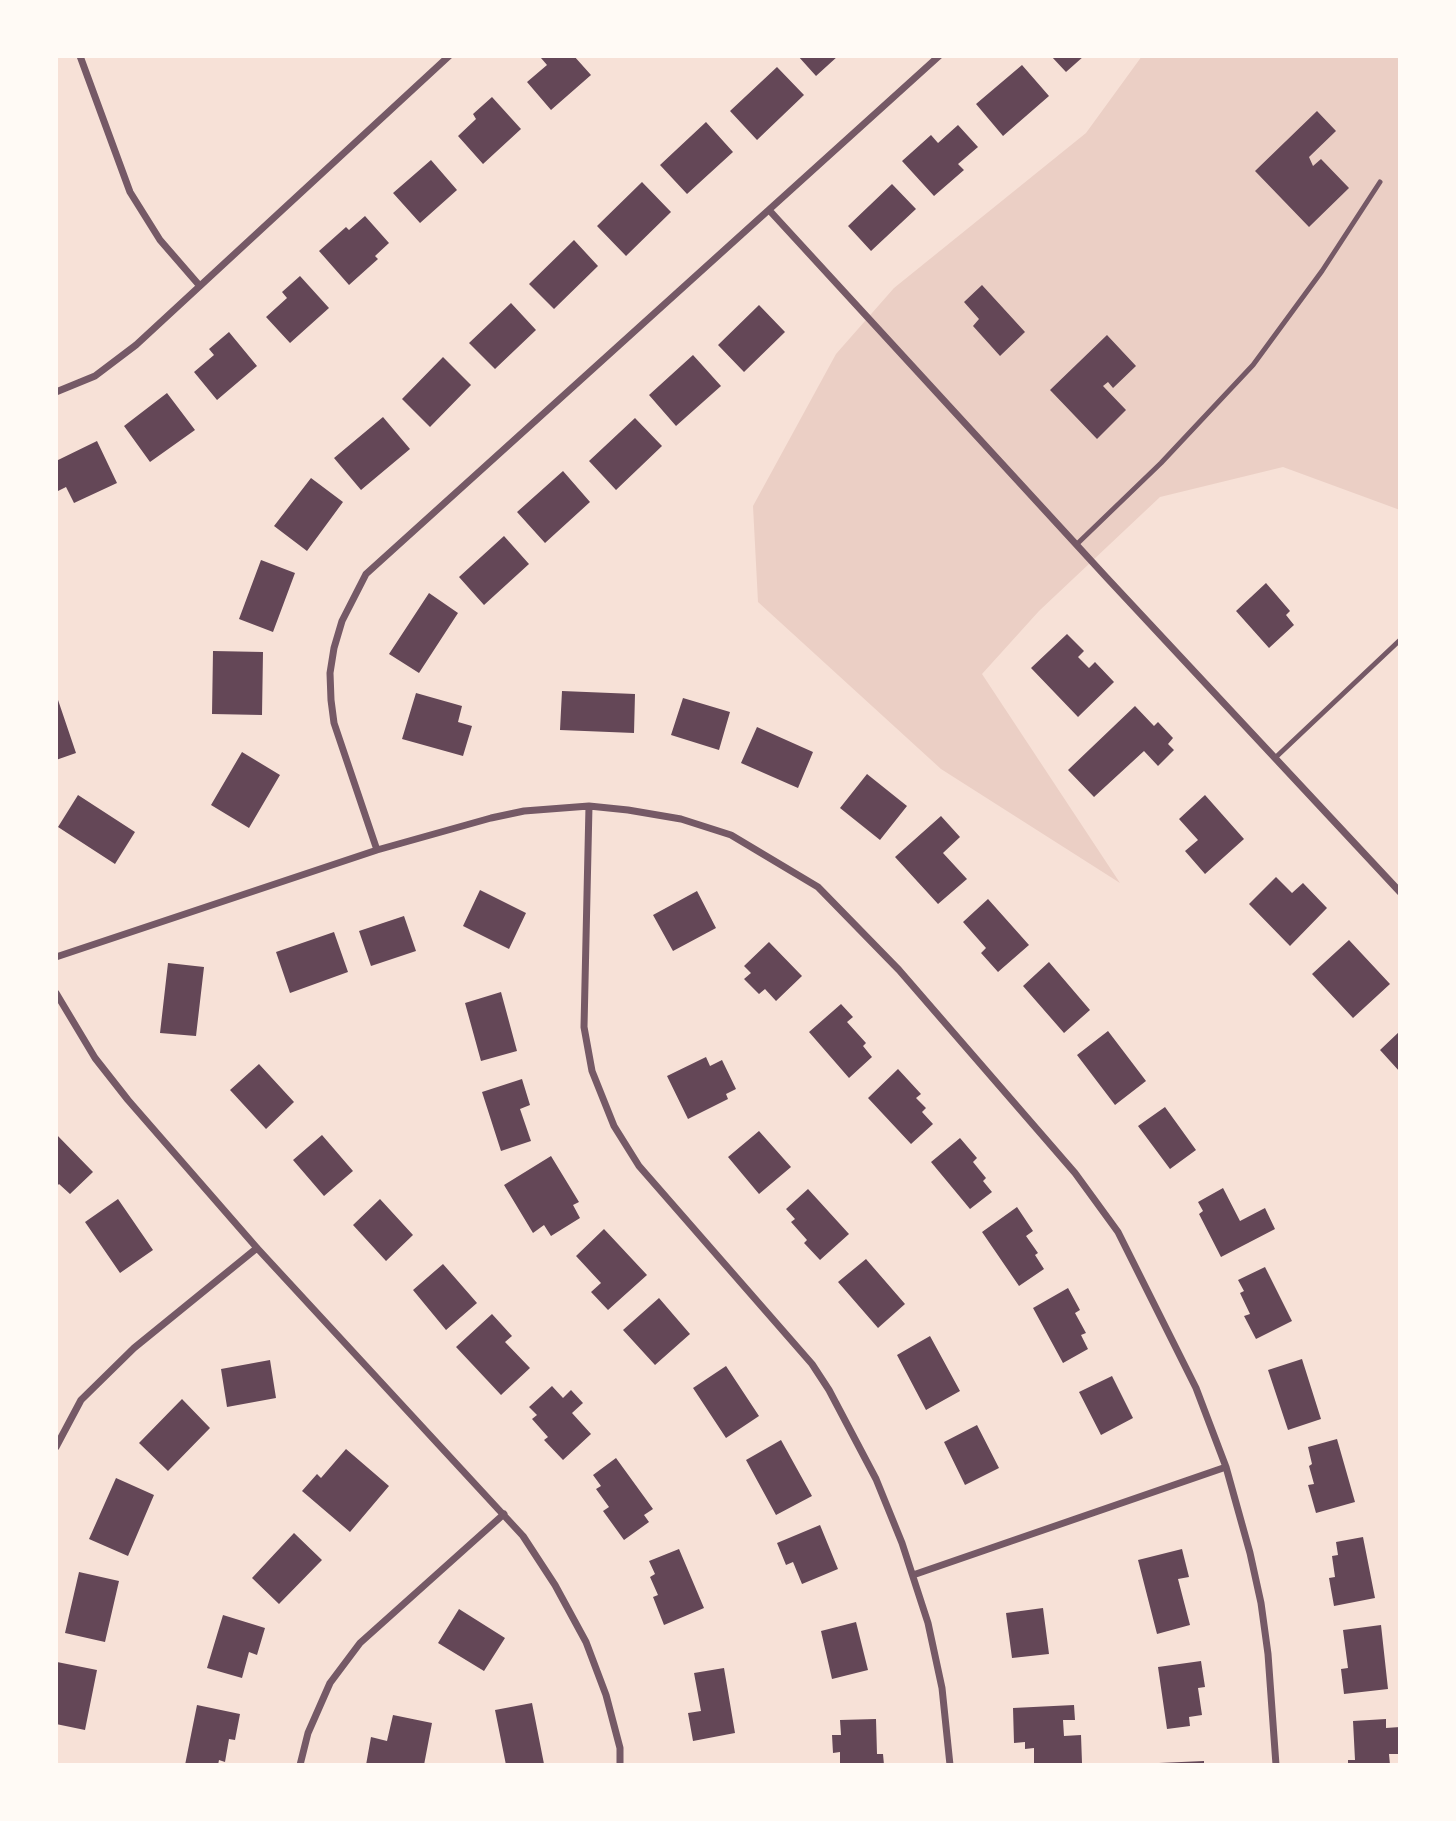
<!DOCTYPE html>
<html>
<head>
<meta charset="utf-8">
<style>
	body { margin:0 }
	#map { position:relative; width:1456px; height:1821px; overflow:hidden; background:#f7e1d7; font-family:Spectral,serif }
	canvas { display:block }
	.frame { position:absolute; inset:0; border:58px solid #fffaf5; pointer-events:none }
</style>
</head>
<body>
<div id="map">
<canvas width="1456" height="1821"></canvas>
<div class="frame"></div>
</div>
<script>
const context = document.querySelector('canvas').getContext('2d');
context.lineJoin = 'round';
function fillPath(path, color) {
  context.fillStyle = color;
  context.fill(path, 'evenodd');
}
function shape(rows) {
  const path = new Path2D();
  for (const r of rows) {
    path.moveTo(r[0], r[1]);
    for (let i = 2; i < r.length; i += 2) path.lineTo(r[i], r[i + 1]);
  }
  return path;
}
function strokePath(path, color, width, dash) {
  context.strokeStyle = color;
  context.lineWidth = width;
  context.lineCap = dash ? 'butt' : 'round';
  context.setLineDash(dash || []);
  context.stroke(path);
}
const green = shape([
	[1142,56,1400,56,1400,510,1283,467,1160,497,1039,611,982,674,1120,883,941,769,758,602,753,506,836,354,894,288,1086,133]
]);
const building = shape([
	[543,56,574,56,591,75,551,110,527,82,547,65,541,58],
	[798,56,838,56,816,76],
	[1051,56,1084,56,1066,72],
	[1022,65,1049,96,1003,136,976,104],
	[777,67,804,95,757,140,730,111],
	[492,97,521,129,483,164,458,136,476,119,473,114],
	[1317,111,1336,131,1309,157,1313,166,1321,159,1349,188,1309,227,1255,171],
	[706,122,733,152,687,194,660,165],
	[958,125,978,147,958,164,964,170,934,196,902,161,931,135,938,143],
	[431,160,457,190,420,223,393,193],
	[642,182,671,212,626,256,597,226],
	[892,184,916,209,871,251,848,226],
	[365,216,389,243,375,256,378,259,349,285,319,251,346,227,349,230],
	[574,240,598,266,554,309,529,284],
	[300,276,329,308,290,343,266,317,287,298,282,292],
	[982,285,1025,332,1000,356,973,326,979,319,964,302],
	[511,303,536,330,495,369,469,343],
	[759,305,785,332,744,372,718,345],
	[229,332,257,366,217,400,194,372,214,355,209,349],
	[1107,335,1136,366,1113,388,1108,382,1103,386,1126,410,1097,439,1050,390],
	[693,355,721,386,676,426,649,395],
	[443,357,471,385,430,427,402,399],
	[167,393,195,430,150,462,124,426],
	[383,417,410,449,361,490,334,458],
	[635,418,662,446,616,490,589,461],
	[97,441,117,483,74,503,66,487,56,492,56,461],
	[563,471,590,502,545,543,517,512],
	[311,478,343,502,307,551,274,526],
	[504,536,529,564,484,605,459,577],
	[261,560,295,573,273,632,239,619],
	[1266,583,1290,611,1286,615,1294,625,1269,648,1236,611],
	[429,593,458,613,419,673,389,654],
	[1067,634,1084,651,1078,657,1089,668,1095,662,1114,682,1078,717,1031,668],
	[213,651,263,652,262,715,212,714],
	[562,691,635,694,634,733,560,730],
	[416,693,462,706,458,722,472,726,463,756,402,739],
	[56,694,76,753,56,760],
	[683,698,730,712,719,750,671,735],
	[1135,706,1154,726,1158,722,1173,738,1168,744,1174,750,1158,766,1144,751,1094,797,1068,770],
	[757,727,813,752,798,788,741,763],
	[242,752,280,775,249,828,211,805],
	[867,774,907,806,880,840,840,808],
	[78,795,135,832,115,864,58,827],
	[1205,795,1244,839,1205,874,1185,851,1198,840,1179,819],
	[941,816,960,837,943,853,967,879,938,904,895,857],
	[1276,877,1292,893,1303,883,1327,908,1290,946,1249,904],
	[480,890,526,913,509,949,463,926],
	[697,891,716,928,673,951,653,915],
	[988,899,1029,945,998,972,981,953,986,948,963,922],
	[404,916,416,951,371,966,359,931],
	[334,932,348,972,290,993,276,952],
	[1349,940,1390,984,1353,1018,1312,974],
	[769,942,802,976,776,1001,765,989,759,994,744,979,751,973,744,966],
	[1049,962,1090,1010,1064,1033,1023,986],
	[168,963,204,967,196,1036,160,1033],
	[501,992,517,1051,481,1061,465,1003],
	[841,1004,853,1017,847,1022,866,1043,863,1046,872,1057,849,1078,809,1032],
	[1108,1031,1146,1081,1115,1105,1077,1055],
	[1400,1031,1400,1072,1380,1050],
	[706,1057,710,1066,722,1060,736,1089,726,1094,728,1099,688,1119,667,1076],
	[259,1064,294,1102,266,1129,230,1090],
	[898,1069,921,1094,916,1098,926,1108,922,1112,933,1124,911,1144,868,1098],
	[522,1079,530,1105,520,1109,531,1141,501,1151,482,1092],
	[1165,1107,1196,1150,1170,1169,1138,1126],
	[759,1131,791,1167,759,1194,728,1157],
	[56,1134,93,1172,70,1194,59,1184,56,1187],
	[322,1135,353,1171,324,1196,293,1160],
	[960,1138,977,1158,973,1162,986,1178,983,1181,992,1192,970,1209,931,1162],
	[551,1156,579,1202,573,1205,580,1218,551,1236,544,1225,533,1233,504,1185],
	[1223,1188,1240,1221,1265,1208,1275,1229,1221,1257,1199,1214,1203,1211,1198,1202],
	[808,1189,849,1234,820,1260,804,1243,807,1240,791,1222,795,1219,786,1209],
	[118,1199,153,1250,120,1273,85,1222],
	[380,1199,413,1235,386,1261,353,1225],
	[1017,1207,1033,1231,1026,1236,1038,1253,1035,1255,1044,1269,1019,1286,982,1232],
	[604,1229,647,1275,608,1310,591,1292,601,1283,576,1256],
	[866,1259,905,1304,878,1328,838,1282],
	[443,1264,477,1303,446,1330,413,1290],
	[1265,1267,1292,1321,1256,1339,1244,1316,1250,1314,1240,1293,1244,1291,1238,1280],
	[1068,1288,1080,1310,1075,1313,1086,1333,1081,1335,1088,1349,1063,1363,1033,1308],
	[659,1298,690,1334,655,1365,623,1330],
	[492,1314,512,1336,505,1342,530,1368,501,1395,456,1347],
	[930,1336,960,1391,926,1410,897,1355],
	[1302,1359,1321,1419,1288,1430,1268,1370],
	[270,1360,276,1398,227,1407,221,1369],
	[726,1366,759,1416,726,1438,693,1388],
	[1112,1376,1133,1418,1101,1435,1079,1392],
	[552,1386,563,1398,571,1390,583,1403,572,1413,591,1434,563,1460,544,1440,548,1437,532,1419,537,1415,529,1407],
	[182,1399,210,1428,168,1471,139,1443],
	[977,1425,999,1468,965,1485,944,1442],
	[1337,1439,1355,1502,1316,1513,1308,1485,1314,1484,1309,1466,1312,1464,1308,1447],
	[781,1440,812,1496,776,1515,746,1460],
	[346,1449,389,1486,350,1532,302,1491,317,1474,321,1478],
	[616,1458,653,1509,644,1515,649,1522,624,1540,603,1511,609,1507,596,1489,601,1486,593,1475],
	[116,1478,154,1495,128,1556,89,1539],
	[820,1525,838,1569,802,1584,793,1562,786,1565,777,1543],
	[294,1533,322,1560,279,1604,252,1578],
	[1363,1537,1375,1598,1334,1606,1329,1578,1335,1577,1332,1556,1338,1555,1336,1542],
	[679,1549,704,1608,664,1625,653,1597,658,1595,650,1577,655,1574,649,1561],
	[1182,1549,1189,1577,1178,1579,1190,1625,1157,1634,1138,1560],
	[79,1572,119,1581,105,1642,65,1633],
	[1043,1608,1049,1654,1012,1658,1006,1613],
	[459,1609,505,1638,484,1671,438,1643],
	[223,1615,265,1628,257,1655,249,1652,242,1678,207,1668],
	[856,1622,868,1670,832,1679,821,1631],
	[1381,1625,1388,1689,1344,1694,1341,1669,1348,1668,1343,1630],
	[1201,1661,1205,1687,1198,1688,1202,1715,1189,1717,1190,1726,1167,1729,1158,1667],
	[57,1662,97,1670,85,1730,56,1724],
	[724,1668,735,1733,693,1741,688,1713,701,1711,694,1673],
	[532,1703,544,1764,506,1765,495,1710],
	[197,1705,240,1714,235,1740,229,1739,225,1762,219,1760,218,1765,185,1765],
	[1074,1705,1075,1720,1063,1720,1064,1736,1081,1735,1082,1763,1034,1764,1034,1748,1025,1749,1025,1742,1014,1743,1013,1708],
	[393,1715,432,1723,424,1765,366,1765,371,1737,387,1741],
	[876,1719,877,1754,883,1754,884,1765,840,1765,840,1752,833,1753,832,1735,841,1735,840,1720],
	[1386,1719,1386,1728,1400,1727,1400,1754,1389,1754,1390,1765,1348,1765,1348,1760,1355,1760,1353,1721],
	[1204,1761,1204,1765,1159,1765,1159,1763]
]);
const service = shape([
	[1077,544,1161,463,1253,365,1322,271,1380,182],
	[1275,758,1400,640]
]);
const minor = shape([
	[80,56,130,192,160,240,199,285],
	[769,210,1107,578,1400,892],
	[56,392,95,376,136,345,449,56],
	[589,806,584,1027,592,1071,614,1126,639,1166,812,1364,829,1390,876,1479,902,1543,928,1623,942,1688,950,1765],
	[377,850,334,723,331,700,330,673,334,648,342,621,366,574,939,56],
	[56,957,377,850,491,818,524,811,589,806,628,810,681,819,731,835,818,887,899,970,1075,1173,1118,1232,1196,1388,1226,1467,1250,1553,1261,1603,1268,1654,1276,1765],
	[56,993,95,1058,128,1100,257,1248,523,1536,555,1585,586,1642,606,1695,620,1748,620,1765],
	[56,1447,81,1400,134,1348,257,1248],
	[913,1575,1226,1467],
	[300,1765,308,1733,330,1683,360,1643,504,1514]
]);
fillPath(green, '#ebcfc5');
fillPath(building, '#644757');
strokePath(service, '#755966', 5);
strokePath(minor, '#755966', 7);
</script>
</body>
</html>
